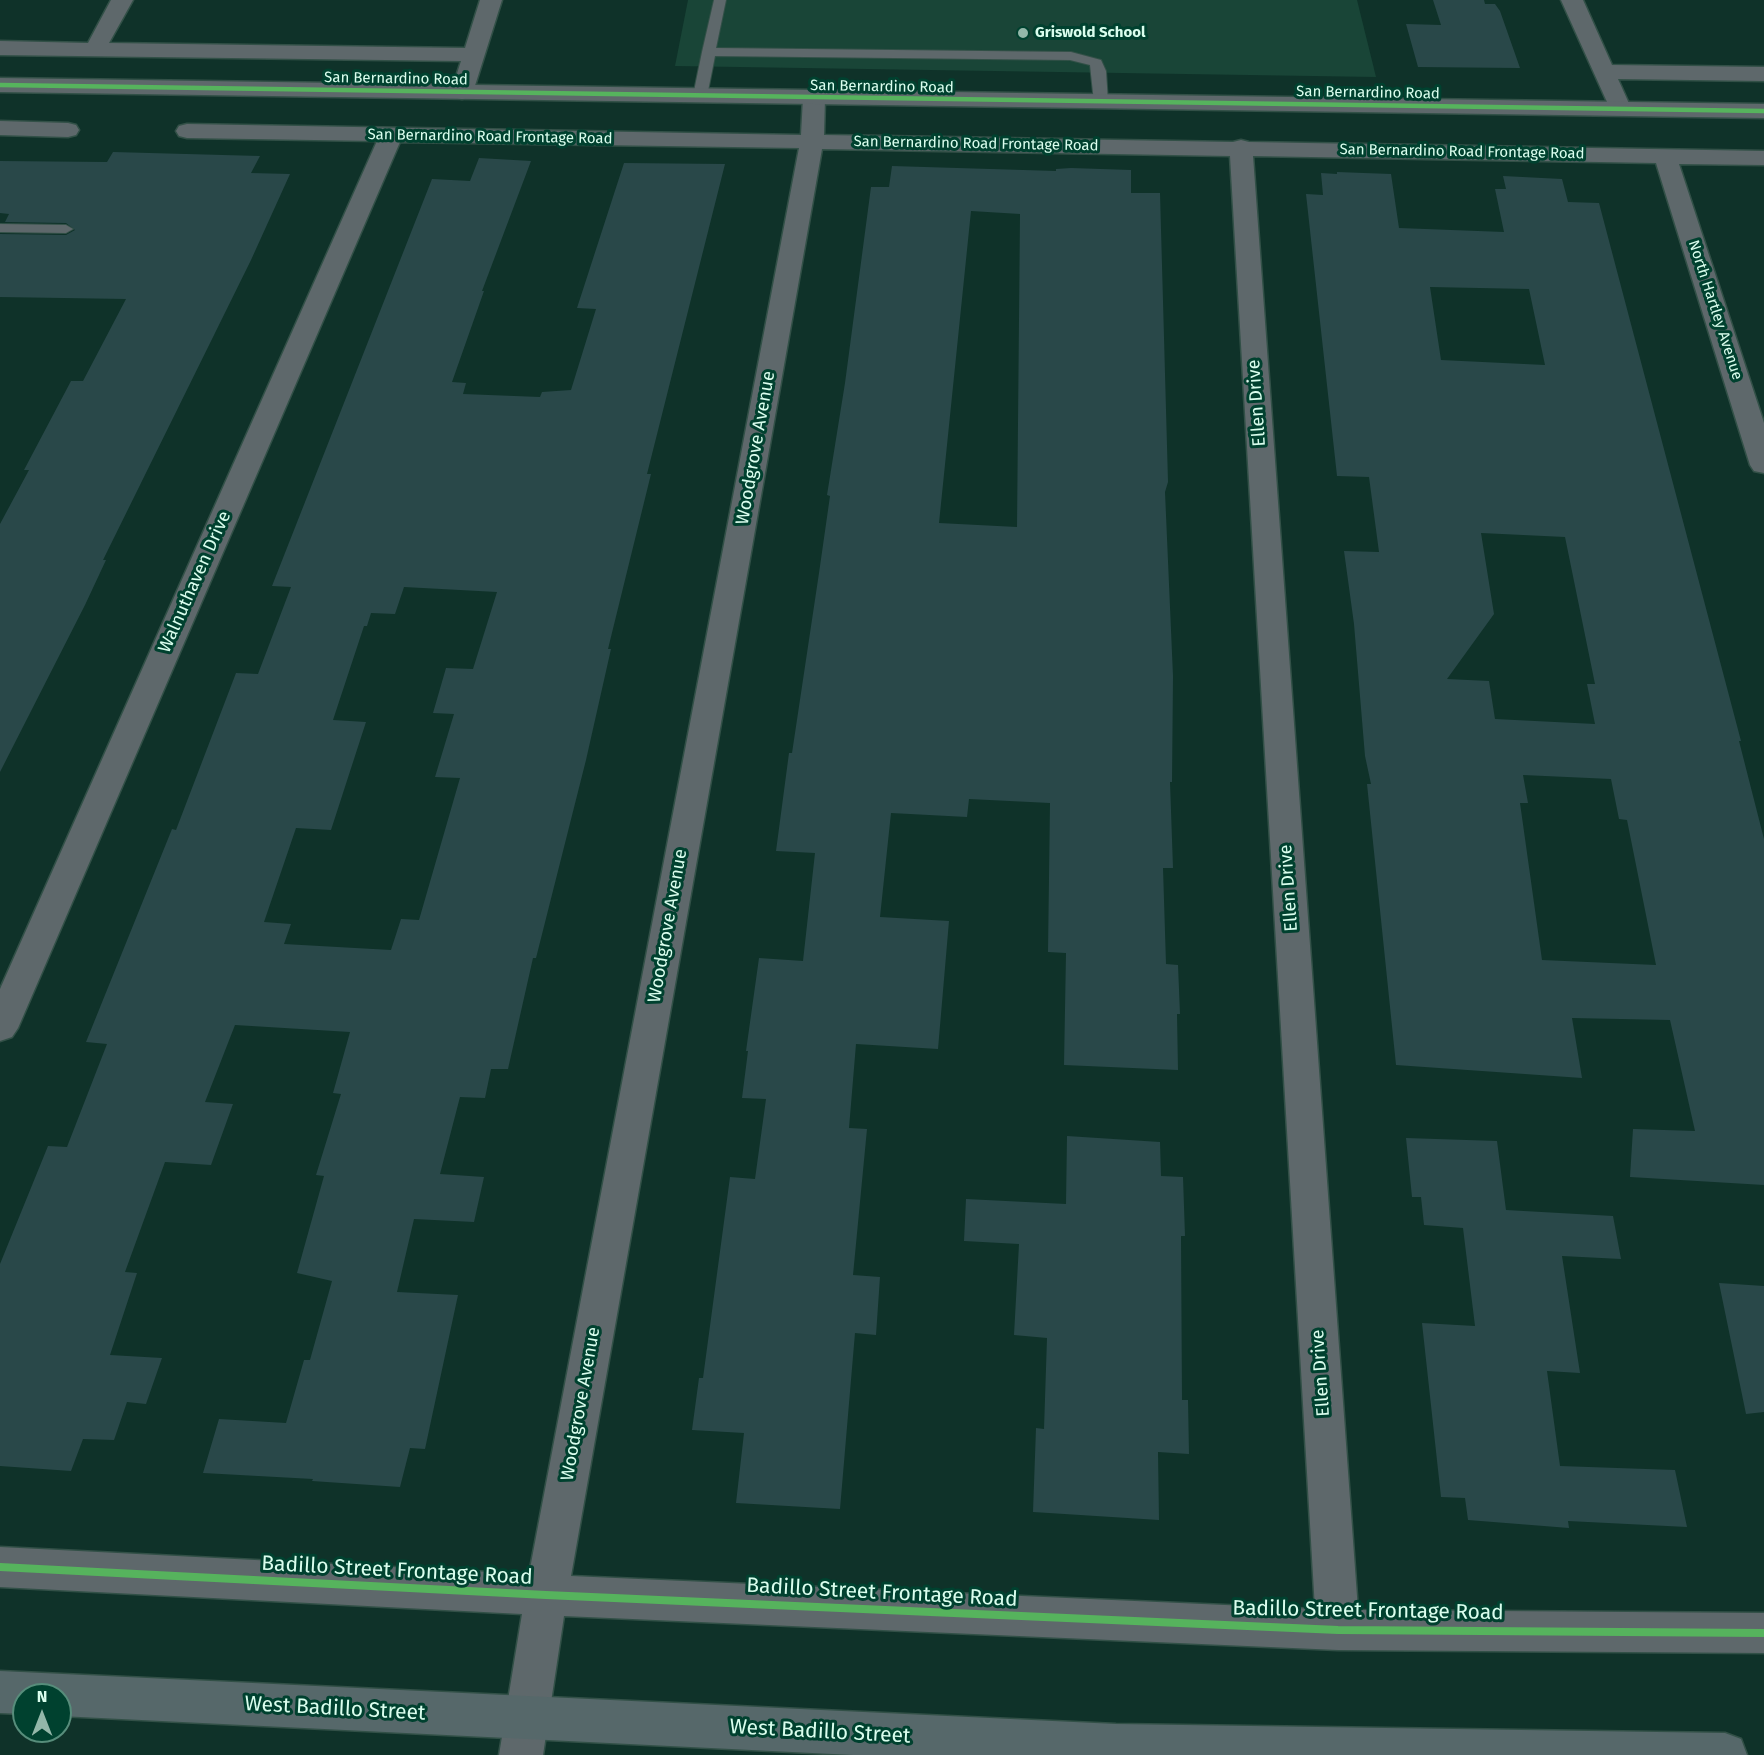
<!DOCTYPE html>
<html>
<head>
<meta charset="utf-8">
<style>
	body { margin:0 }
	#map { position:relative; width:1764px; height:1755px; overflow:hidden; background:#0f3229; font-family:"Fira Sans",sans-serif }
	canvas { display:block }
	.north { position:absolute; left:12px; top:1683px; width:60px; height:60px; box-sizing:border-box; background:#00412f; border:2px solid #578d7b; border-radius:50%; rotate:0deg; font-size:16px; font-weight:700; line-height:24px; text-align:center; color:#dafeee }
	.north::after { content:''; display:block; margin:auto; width:21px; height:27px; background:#93b7a9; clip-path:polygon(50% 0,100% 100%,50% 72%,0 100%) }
</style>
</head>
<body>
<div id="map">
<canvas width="1764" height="1755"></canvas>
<div class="north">N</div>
</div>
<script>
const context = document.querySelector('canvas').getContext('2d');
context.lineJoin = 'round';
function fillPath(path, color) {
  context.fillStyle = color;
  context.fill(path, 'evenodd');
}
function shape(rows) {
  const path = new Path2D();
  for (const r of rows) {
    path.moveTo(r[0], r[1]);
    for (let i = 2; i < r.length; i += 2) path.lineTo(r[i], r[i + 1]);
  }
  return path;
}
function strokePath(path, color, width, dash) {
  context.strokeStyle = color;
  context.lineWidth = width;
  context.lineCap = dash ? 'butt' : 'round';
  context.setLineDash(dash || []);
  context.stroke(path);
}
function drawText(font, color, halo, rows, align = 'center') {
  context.font = font + ' "Fira Sans",sans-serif';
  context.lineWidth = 6;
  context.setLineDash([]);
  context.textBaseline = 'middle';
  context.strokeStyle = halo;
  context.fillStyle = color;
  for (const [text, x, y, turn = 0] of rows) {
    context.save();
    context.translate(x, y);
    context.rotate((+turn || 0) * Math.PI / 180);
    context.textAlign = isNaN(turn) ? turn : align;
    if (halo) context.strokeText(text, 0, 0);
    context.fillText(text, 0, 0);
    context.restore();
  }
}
const built = shape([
	[688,0,1357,0,1376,77,675,66]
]);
const building = shape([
	[1433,0,1484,0,1485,4,1495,4,1500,11,1520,68,1418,67,1406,24,1441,25],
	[113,152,260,156,251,173,290,174,251,260,103,560,106,560,85,605,0,772,0,524,29,470,24,470,71,381,83,381,126,299,0,297,0,234,66,235,75,230,66,223,5,222,9,214,0,213,0,161,107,162],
	[479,158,531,161,482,291,484,291,452,382,466,383,463,394,540,397,542,392,571,390,596,309,577,308,624,163,725,164,647,474,651,474,608,649,611,649,586,760,536,958,533,958,508,1069,491,1069,485,1098,460,1097,440,1174,484,1177,474,1222,414,1219,397,1292,458,1295,425,1449,410,1448,400,1487,312,1481,313,1479,203,1473,219,1419,286,1423,304,1360,310,1360,332,1281,297,1273,324,1176,316,1175,341,1094,333,1093,350,1032,235,1025,205,1102,233,1104,211,1165,165,1162,125,1272,137,1273,110,1355,162,1358,146,1404,127,1402,114,1440,83,1439,71,1471,0,1466,0,1264,48,1146,67,1147,107,1044,86,1042,172,829,176,830,236,673,258,674,291,587,272,586,432,179,470,181],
	[404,587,497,592,473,669,446,668,433,713,454,714,435,777,460,778,419,920,401,919,391,950,284,944,291,924,264,922,296,828,331,830,366,722,333,720,364,626,367,626,371,613,395,614],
	[892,166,1056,171,1056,169,1071,168,1131,170,1131,193,1160,193,1168,482,1165,492,1173,676,1172,782,1170,782,1173,868,1163,868,1166,964,1178,965,1180,1014,1177,1014,1178,1070,1064,1065,1066,953,1048,952,1050,803,969,799,967,817,891,813,880,917,949,921,938,1049,856,1044,849,1128,867,1129,853,1275,880,1277,876,1335,855,1333,840,1509,736,1503,744,1433,692,1430,699,1378,703,1378,730,1177,755,1179,766,1099,742,1098,748,1051,746,1051,759,958,803,961,815,853,776,851,789,753,792,753,819,573,830,496,827,495,845,383,871,187,889,187],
	[971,211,1020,214,1017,527,939,523],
	[1337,172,1391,174,1399,228,1504,232,1495,189,1506,189,1503,176,1562,179,1568,202,1599,203,1741,741,1739,741,1764,839,1764,1185,1630,1177,1633,1129,1695,1131,1670,1020,1572,1018,1582,1078,1396,1065,1367,784,1371,784,1365,756,1354,624,1344,551,1379,552,1369,477,1337,476,1306,194,1323,195,1321,173,1337,174],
	[1430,287,1529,289,1545,365,1441,360],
	[1481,533,1565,537,1595,684,1587,684,1595,724,1495,719,1489,681,1447,679,1494,614],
	[1523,775,1611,779,1619,819,1627,820,1656,965,1542,960,1520,803,1528,803],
	[1067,1136,1160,1142,1161,1176,1183,1177,1185,1236,1181,1236,1182,1400,1188,1400,1189,1454,1158,1452,1159,1520,1033,1512,1036,1428,1044,1429,1047,1338,1014,1335,1019,1244,964,1241,966,1199,1066,1204],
	[1406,1138,1497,1141,1506,1210,1613,1216,1621,1259,1562,1256,1580,1373,1547,1371,1560,1466,1675,1470,1687,1527,1568,1521,1569,1528,1468,1520,1465,1498,1441,1497,1422,1323,1475,1326,1463,1228,1424,1225,1421,1197,1412,1197],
	[1719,1283,1764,1286,1764,1412,1746,1414]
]);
const service = shape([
	[714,0,726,0,716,48,1071,52,1101,60,1106,71,1108,102,1101,106,1094,102,1090,65,1070,60,715,56,707,96,705,99,695,99,693,96,702,52,714,0],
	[0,224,66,225,73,229,66,233,0,232,0,224]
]);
const minor = shape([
	[111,0,133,0,109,43,465,48,480,0,502,0,473,92,470,97,462,99,454,97,451,92,461,61,0,55,0,41,88,43,111,0],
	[1561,0,1583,0,1612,65,1764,67,1764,81,1618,79,1631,108,1628,113,1620,115,1612,113,1561,0],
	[814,91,822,93,825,98,824,135,1233,142,1241,140,1249,142,1764,151,1764,165,1679,164,1764,423,1764,473,1754,471,1750,465,1656,163,1253,156,1358,1610,1764,1613,1764,1653,1338,1650,564,1616,543,1755,499,1755,522,1614,0,1587,0,1547,529,1574,799,148,400,142,18,1028,12,1037,0,1041,0,989,377,141,187,138,179,136,176,131,179,126,187,124,801,135,803,98,806,93,814,91],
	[822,149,1230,156,1315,1609,571,1576,822,149],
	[0,121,68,123,76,125,79,130,76,135,68,137,0,135,0,121]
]);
const tertiary = shape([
	[0,78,1764,104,1764,118,0,92,0,78]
]);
const primary = shape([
	[0,1671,1116,1724,1725,1733,1741,1739,1747,1755,853,1755,60,1716,60,1695,24,1695,24,1714,0,1713,0,1671]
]);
const cyclewayFar1 = shape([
	[0,85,1764,111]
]);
const cycleway = shape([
	[0,1567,546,1595,1338,1630,1764,1633]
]);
const markers = [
	[1023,33,6,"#93b7a9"]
];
const farPoinames = [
	["Griswold School",1035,33]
];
const farStreetnames = [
	["San Bernardino Road",396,79,1],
	["San Bernardino Road",882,87,1],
	["San Bernardino Road",1368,93,1],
	["San Bernardino Road Frontage Road",490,137,1],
	["San Bernardino Road Frontage Road",976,144,1],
	["San Bernardino Road Frontage Road",1462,152,1],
	["North Hartley Avenue",1715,310,72]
];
const streetNames = [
	["Ellen Drive",1257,403,-94],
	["Woodgrove Avenue",756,448,-80],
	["Walnuthaven Drive",195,582,-66],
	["Ellen Drive",1289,888,-94],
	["Woodgrove Avenue",668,926,-80],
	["Ellen Drive",1321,1373,-94],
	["Woodgrove Avenue",581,1404,-80]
];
const nearStreetnames = [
	["Badillo Street Frontage Road",397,1571,3],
	["Badillo Street Frontage Road",882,1593,3],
	["Badillo Street Frontage Road",1368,1611,1],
	["West Badillo Street",335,1709,3],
	["West Badillo Street",820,1732,3]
];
fillPath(built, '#194537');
fillPath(building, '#294849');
strokePath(service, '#325047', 2);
strokePath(minor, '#325047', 3);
strokePath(tertiary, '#325047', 3);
strokePath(primary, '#325047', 3);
fillPath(service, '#5e686b');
fillPath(minor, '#5e686b');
fillPath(tertiary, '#5e686b');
fillPath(primary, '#56686a');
strokePath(cyclewayFar1, '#56b35d', 4.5);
strokePath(cycleway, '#56b35d', 8);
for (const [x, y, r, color] of markers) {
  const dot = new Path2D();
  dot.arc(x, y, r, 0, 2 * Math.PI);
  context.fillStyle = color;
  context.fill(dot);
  strokePath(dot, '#00412f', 2);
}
drawText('bold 15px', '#dafeee', '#00412f', farPoinames, 'left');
drawText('15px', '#dafeee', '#00412f', farStreetnames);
drawText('18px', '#dafeee', '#00412f', streetNames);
drawText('21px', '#dafeee', '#00412f', nearStreetnames);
</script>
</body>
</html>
